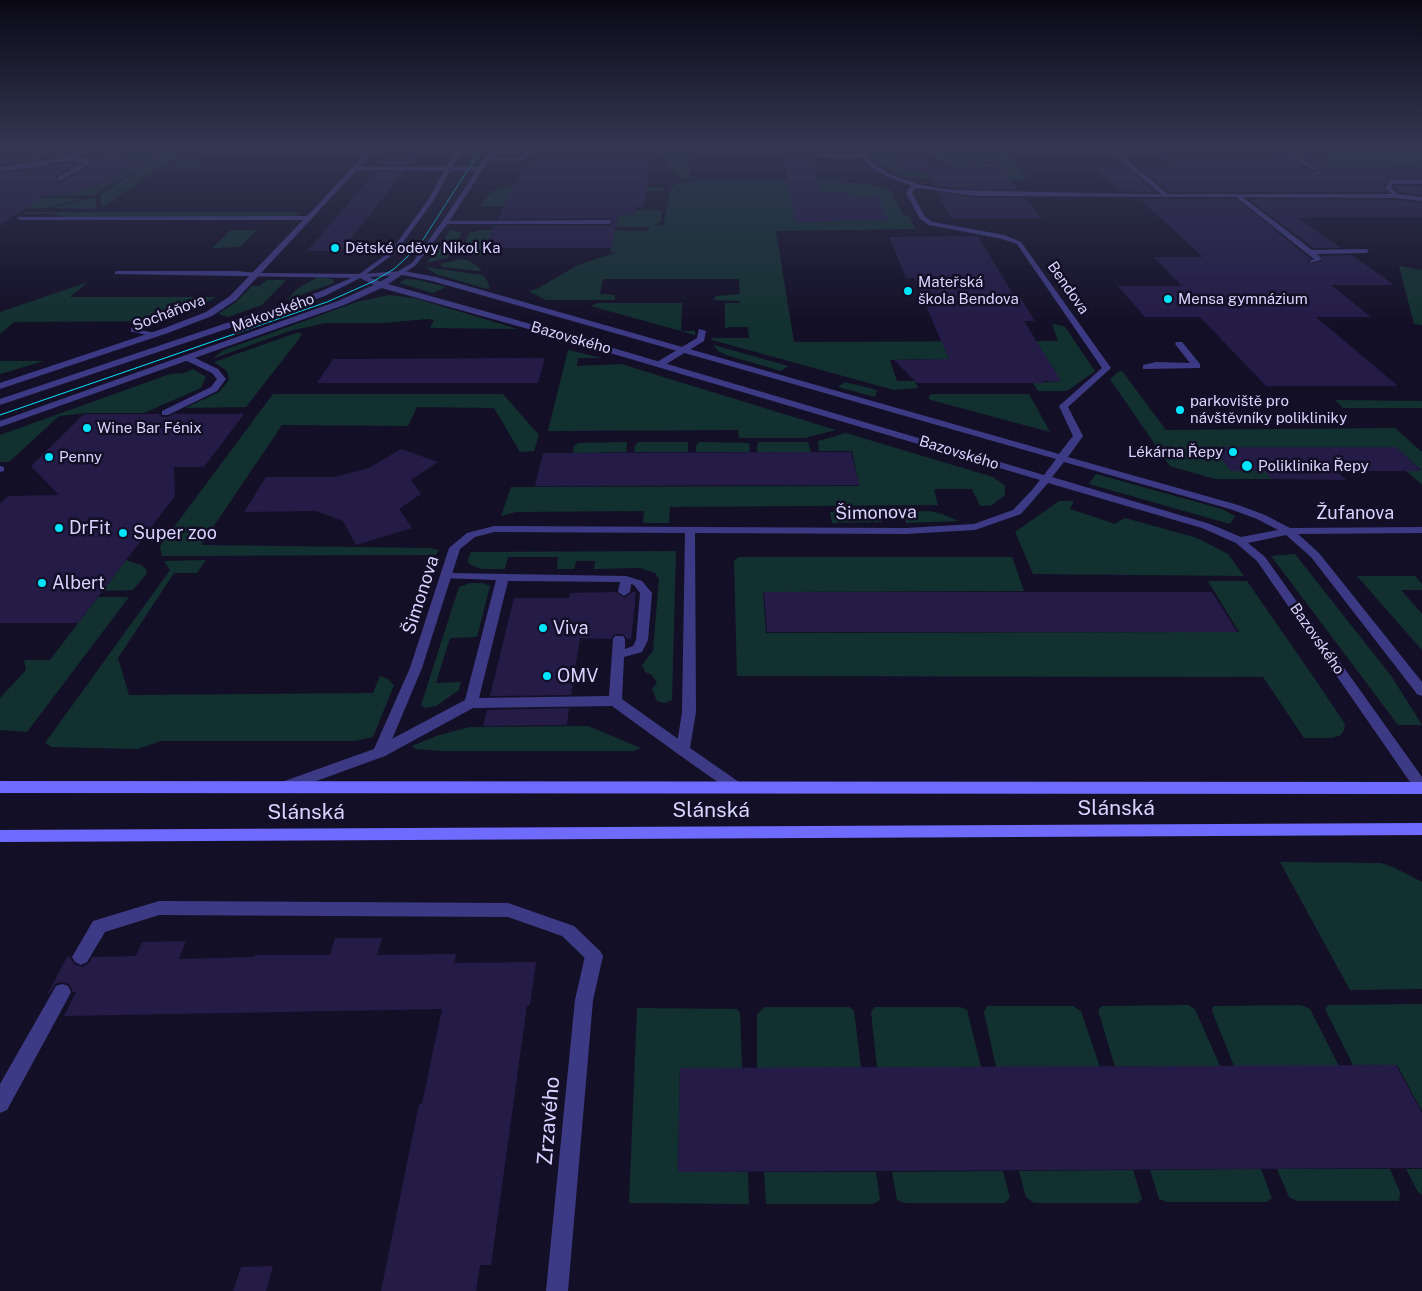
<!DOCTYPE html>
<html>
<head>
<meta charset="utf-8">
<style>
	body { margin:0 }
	canvas { display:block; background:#130f26 }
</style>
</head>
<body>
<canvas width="1422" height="1291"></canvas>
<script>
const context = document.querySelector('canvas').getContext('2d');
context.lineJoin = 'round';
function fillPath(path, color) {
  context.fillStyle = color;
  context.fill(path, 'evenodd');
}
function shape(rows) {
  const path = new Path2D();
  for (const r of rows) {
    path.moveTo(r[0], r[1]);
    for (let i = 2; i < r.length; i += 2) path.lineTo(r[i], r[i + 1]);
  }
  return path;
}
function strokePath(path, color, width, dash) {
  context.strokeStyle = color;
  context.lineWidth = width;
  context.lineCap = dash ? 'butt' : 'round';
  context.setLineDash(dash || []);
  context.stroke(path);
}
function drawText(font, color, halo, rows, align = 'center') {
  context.font = font + ' "Public Sans",sans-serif';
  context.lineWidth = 5;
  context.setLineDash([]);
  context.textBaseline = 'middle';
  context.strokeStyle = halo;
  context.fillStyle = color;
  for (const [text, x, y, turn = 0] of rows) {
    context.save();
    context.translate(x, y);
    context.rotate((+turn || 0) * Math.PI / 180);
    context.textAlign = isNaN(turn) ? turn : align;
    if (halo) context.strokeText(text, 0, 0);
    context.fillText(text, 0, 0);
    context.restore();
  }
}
const green = shape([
	[669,146,691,146,689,179,677,176,669,165],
	[870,146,887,146,889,149,882,149,889,150,892,155,885,156,893,156,902,164,897,165,906,166,907,172,1008,178,998,165,994,165,995,167,976,167,972,165,972,167,953,167,952,164,1011,164,1018,166,1027,178,1014,180,909,178,897,174,880,164],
	[931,146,1001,146,1014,162,945,163,941,161],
	[162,149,165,150,95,195,7,197,77,193,93,185,116,181,117,180,111,180,122,171,131,171,127,168,137,161,147,160,142,160,146,155,121,155,72,177,109,155],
	[173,150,186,150,104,206,105,209,103,209,100,195,166,152],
	[1308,156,1422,156,1422,167,1416,166,1348,166,1334,171],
	[193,157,206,165,182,170,173,161],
	[845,180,820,182,866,183,891,190,903,215,909,216,915,229,776,231,794,342,1058,341,1052,324,1059,325,1065,327,1095,371,1067,391,1038,391,1033,383,1061,381,925,359,890,360,897,381,915,381,918,388,894,390,712,340,712,338,749,338,748,327,729,327,725,329,725,303,740,303,740,301,714,300,716,296,740,294,739,279,603,279,600,294,615,295,615,300,546,300,528,291,537,289,578,265,617,252,610,252,614,234,600,230,646,231,651,227,616,227,619,215,635,214,635,211,620,210,659,210,662,212,661,221,654,226,664,225,671,188,676,184,700,181],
	[789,190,837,193,837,191,849,191,848,195,851,197,878,197,885,213,827,218,827,222,796,222],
	[506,187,654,187,663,188,663,191,512,191,504,206,481,206,490,193,495,193,490,192,491,191],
	[0,198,85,198,47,208,0,209],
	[93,198,95,198,97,208,95,209,52,208],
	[29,212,295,212,300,213,298,215,286,217,67,217,52,214,17,214],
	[231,230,257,230,240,247,212,248],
	[450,230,462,232,453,253,447,258,426,263,440,247],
	[481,230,514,230,491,234,480,256,468,254,464,248,469,233],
	[461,259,468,260,482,270,478,271,443,267,440,264],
	[1399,266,1422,270,1422,325,1414,324],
	[425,267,482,275,486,278,490,288,487,289,436,274],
	[318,277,333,279,334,283,287,300,297,289],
	[406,279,419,280,446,287,433,293,399,283],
	[267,280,286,280,262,305,228,317,218,314,235,303,252,286,259,286],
	[88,282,70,297,217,297,177,317,164,321,14,322,0,334,0,312],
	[389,295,414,298,518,329,430,328,434,320,428,319,383,323,325,323,290,331,212,359,224,350,357,302],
	[598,303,682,303,681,331,695,331,695,335,591,306],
	[299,332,302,335,246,407,185,408,219,392,229,380,227,371,214,362],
	[714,345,788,366,781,371,726,355,718,351],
	[568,350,602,358,578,358,577,366,621,364,836,430,805,438,739,438,738,430,548,431],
	[0,361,44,361,0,374],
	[193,369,206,377,201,388,144,413,87,413,59,416,9,462,0,462,0,435,170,374,184,373],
	[1122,371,1166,430,1395,428,1422,452,1422,485,1406,471,1421,470,1396,447,1359,449,1355,447,1315,447,1297,449,1295,447,1254,447,1236,449,1234,447,1213,447,1231,471,1267,471,1272,479,1215,479,1173,467,1169,465,1110,379,1118,372],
	[845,382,877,390,875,397,838,387],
	[273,394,503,394,539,435,534,451,520,452,494,408,417,407,408,426,282,425,201,545,430,548,439,550,436,555,162,556,160,546],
	[931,394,1029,394,1050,432,931,400,928,398],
	[1335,400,1422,401,1422,408,1343,408],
	[846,433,993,477,1005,486,1005,495,992,505,980,506,972,489,934,489,938,505,670,507,669,523,643,523,644,511,516,512,501,516,511,487,859,486,852,451,819,451,818,441],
	[627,442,626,452,573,453,574,446,578,443],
	[638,442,688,442,688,452,634,452,635,446],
	[699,442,749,443,750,452,696,452,696,446],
	[759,442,808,442,811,452,757,452,757,446],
	[1096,474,1222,509,1235,516,1230,524,1089,484],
	[1059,501,1074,501,1070,509,1115,524,1125,518,1197,538,1228,554,1244,576,1033,574,1015,532],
	[879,511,882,522,832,523,830,512],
	[930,511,942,514,959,521,906,523,904,512],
	[676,551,672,700,665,703,657,701,652,689,657,683,652,675,645,672,642,665,653,651,659,579,655,573,640,568,594,569,595,561,576,561,574,569,557,569,558,557,508,557,505,569,481,569,469,564,468,560,471,552],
	[1295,554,1392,677,1422,725,1398,725,1271,556],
	[738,557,1012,557,1024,591,763,592,766,633,1239,632,1208,581,1247,581,1319,685,1345,724,1344,730,1341,735,1332,738,1304,738,1263,677,737,676,734,561],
	[126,560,141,565,146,569,147,573,133,590,103,591],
	[206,560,197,573,174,573,118,658,129,695,373,693,380,676,388,679,394,685,373,737,355,741,161,741,138,749,52,747,45,743,170,570,164,561],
	[1357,576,1415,576,1422,584,1422,590,1401,590,1422,614,1422,650],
	[470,583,482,583,490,586,477,637,450,638,436,683,461,682,459,690,436,706,425,708,421,705,459,587],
	[98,597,129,597,27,732,0,730,0,698,26,670,24,660,50,660],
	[588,726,641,748,634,751,443,751,416,749,412,746,439,735,470,727],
	[1280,862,1381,863,1393,867,1422,882,1422,989,1350,990],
	[1422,1004,1422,1111,1397,1065,1353,1065,1325,1009,1328,1005],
	[1188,1005,1195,1009,1220,1066,1115,1067,1098,1010,1102,1006],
	[1301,1005,1310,1009,1339,1066,1234,1066,1212,1011,1213,1006],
	[987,1006,1073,1006,1081,1011,1100,1067,996,1067,984,1012],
	[765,1007,849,1007,854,1010,861,1068,757,1068,757,1014],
	[875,1007,960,1007,967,1010,981,1067,877,1068,871,1012],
	[637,1008,737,1009,740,1013,742,1068,680,1069,678,1172,748,1172,749,1204,629,1203],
	[1261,1169,1272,1198,1267,1202,1167,1202,1159,1199,1150,1170],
	[1277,1169,1390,1169,1400,1192,1399,1201,1297,1201,1289,1197],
	[1406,1169,1422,1169,1422,1195,1418,1192],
	[1133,1170,1142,1199,1138,1203,1034,1203,1026,1197,1019,1171],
	[1003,1171,1010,1197,1005,1203,905,1203,897,1200,892,1172],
	[764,1172,876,1172,880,1200,873,1204,766,1204]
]);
const building = shape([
	[399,146,421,146,423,148,409,165,382,165],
	[554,146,653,146,643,207,636,207,635,214,618,215,611,248,483,248,494,226,609,226,614,223,609,218,498,219,525,164,535,164,542,148,553,148],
	[887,146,918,146,931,167,1000,167,1018,190,951,188,933,185,926,172,901,172],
	[1148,146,1319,146,1149,147],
	[783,151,809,151,820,191,849,191,851,197,878,197,888,220,795,222,783,157,785,157],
	[1284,154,1313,172,1320,169,1298,154,1322,154,1326,166,1422,167,1422,178,1390,178,1383,187,1387,192,1169,192,1139,167,1174,167,1159,155],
	[0,155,66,155,0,165],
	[82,155,147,155,109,181,100,185,93,185,77,193,46,195,0,225,0,173,36,169,64,163,78,164,56,176,56,181,61,182,90,166,90,158],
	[1093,167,1126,167,1156,192,1119,191],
	[376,172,404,172,341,251,307,251],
	[1393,186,1422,186,1422,195,1399,192],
	[937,192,975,198,1025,198,1041,218,951,218],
	[1140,199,1236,199,1311,259,1308,261,1309,264,1322,261,1321,256,1352,255,1394,285,1331,285,1371,317,1316,317,1398,386,1266,386,1200,317,1145,317,1118,286,1182,286,1154,257,1203,257],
	[1249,199,1397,200,1422,203,1422,217,1297,217,1341,248,1313,248],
	[978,236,1014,296,1019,296,1035,321,1024,321,1061,381,1043,381,1044,383,917,383,894,360,949,359,914,278,906,278,889,237],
	[545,358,538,383,317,383,333,359],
	[86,414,160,414,162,417,168,417,174,414,244,414,204,467,174,467,175,496,78,623,0,623,0,504,8,496,59,495,31,466,82,416],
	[1213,447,1396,447,1421,471,1337,471,1346,480,1272,479,1265,471,1231,471],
	[401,449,438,462,411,480,421,494,399,509,412,528,356,545,343,521,316,511,244,512,266,477,334,477,369,468],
	[851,452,859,485,535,486,543,453],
	[616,592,625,598,632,592,636,592,631,639,627,639,623,634,615,634,611,639,580,638,571,695,490,696,514,598,569,598,570,593],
	[764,592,1212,592,1237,632,767,632],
	[569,708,567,725,483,726,487,710],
	[335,938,382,938,377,955,456,954,454,963,536,962,530,1005,527,1005,491,1265,480,1265,476,1291,381,1291,419,1104,422,1104,442,1009,64,1016,76,992,73,992,69,984,61,982,55,984,50,993,48,993,67,957,70,957,74,964,82,967,89,963,92,957,136,956,142,942,186,941,179,959,255,957,255,955,330,955],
	[1396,1065,1422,1113,1422,1168,678,1172,680,1068],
	[273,1266,266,1291,233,1291,241,1267]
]);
const service = shape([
	[492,146,531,146,532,147,524,161,484,161,486,158,520,158,526,149,494,149,492,146],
	[1076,146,1082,146,1085,149,1116,151,1084,153,1076,146],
	[1282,149,1286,149,1318,169,1313,170,1282,151,1282,149],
	[818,154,864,154,867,156,864,158,816,157,818,154],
	[81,157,89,159,89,164,61,180,57,180,57,178,84,162,65,161,63,158,81,157],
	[353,167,480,167,483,169,480,171,351,170,353,167],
	[1422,180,1422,184,1392,184,1391,188,1400,196,1397,198,1385,188,1390,180,1422,180],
	[1236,195,1240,195,1312,250,1366,249,1369,251,1366,253,1317,254,1321,258,1321,260,1310,263,1310,261,1314,259,1236,197,1236,195],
	[445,221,609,220,612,222,609,224,443,224,442,223,445,221],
	[117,271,237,271,256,273,360,274,364,276,360,278,115,274,115,272,117,271],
	[131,328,155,333,159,335,155,337,134,332,131,332,131,328],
	[699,329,706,331,704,341,663,366,657,366,657,362,697,338,699,329],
	[1176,342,1182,342,1200,364,1200,368,1143,369,1143,365,1156,362,1190,363,1175,344,1176,342],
	[185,356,191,356,218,369,226,379,217,391,168,415,162,415,162,411,211,387,217,379,212,373,185,360,185,356],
	[0,466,4,467,4,471,0,472,0,466],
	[446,573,626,576,642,581,652,593,648,640,642,652,624,657,622,699,688,746,690,750,688,754,683,755,678,754,612,706,473,708,385,756,380,757,375,756,373,752,375,748,465,700,496,580,442,578,440,576,446,573],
	[508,581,620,582,618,592,624,596,630,592,631,584,634,585,640,593,636,640,633,646,625,649,625,639,623,636,615,636,613,639,609,696,479,698,508,581],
	[159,901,508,903,574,926,600,951,603,956,600,961,594,964,588,961,562,936,508,917,159,915,105,932,87,962,81,965,75,962,72,957,93,921,159,901],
	[62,984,68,986,71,992,68,998,7,1110,0,1113,0,1084,56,986,62,984]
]);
const minor = shape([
	[91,146,98,146,67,160,36,167,0,171,0,167,63,158,91,146],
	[373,146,379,146,236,300,212,316,168,333,0,389,0,383,162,329,206,312,230,296,303,220,19,220,17,217,307,216,373,146],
	[857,146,861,146,866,155,876,166,892,175,920,185,951,190,1138,194,1161,194,1111,152,1110,148,1116,149,1422,148,1422,152,1119,153,1168,194,1397,194,1422,197,1422,201,1397,198,975,196,919,188,914,189,912,193,925,217,933,222,1004,235,1021,242,1111,368,1068,407,1083,436,1068,457,1238,505,1265,515,1290,528,1422,527,1422,533,1298,534,1319,553,1422,682,1422,696,1417,694,1311,557,1286,535,1248,543,1265,557,1422,777,1422,794,1417,792,1257,561,1236,543,1202,528,1048,483,1021,514,975,530,906,534,695,533,696,712,690,748,739,782,741,786,739,790,734,792,729,790,678,754,676,750,682,712,685,533,494,532,475,537,460,549,422,668,385,756,289,791,284,793,279,791,277,787,279,783,374,749,410,668,449,548,467,533,494,526,906,528,974,524,1013,510,1032,490,1040,480,539,332,378,287,356,276,360,274,403,271,436,277,1059,454,1073,436,1059,406,1102,368,1017,244,1002,239,929,225,920,219,906,193,910,187,913,186,888,177,872,168,862,157,857,146],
	[403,275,432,281,1056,459,1044,475,545,328,384,283,369,277,403,275],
	[1064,462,1230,509,1257,519,1278,530,1241,537,1210,524,1052,477,1064,462],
	[594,948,600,951,603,956,593,1000,568,1291,546,1291,575,1000,585,956,588,951,594,948]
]);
const tertiary = shape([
	[461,146,467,146,455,162,434,200,395,253,362,277,325,296,0,405,0,399,319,292,358,275,391,251,428,200,449,162,461,146],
	[493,146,498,146,448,223,416,265,384,287,344,305,0,427,0,421,338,301,378,283,412,263,442,222,493,146]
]);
const secondary = shape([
	[0,781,1422,782,1422,794,0,793,0,781],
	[1422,823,1422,835,0,842,0,830,1422,823]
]);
const tram = shape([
	[0,415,327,302,372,282,394,269,419,246,483,146]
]);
const markers = [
	[335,248,5,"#00e5ff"],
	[908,291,5,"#00e5ff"],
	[1168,299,5,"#00e5ff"],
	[1180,410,5,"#00e5ff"],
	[87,428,5,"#00e5ff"],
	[1233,452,5,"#00e5ff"],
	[49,457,5,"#00e5ff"],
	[1247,466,6,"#00e5ff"],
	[59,528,5,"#00e5ff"],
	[123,533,5,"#00e5ff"],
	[42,583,5,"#00e5ff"],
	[543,628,5,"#00e5ff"],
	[547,676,5,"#00e5ff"]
];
const farPoinames = [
	["Dětské oděvy Nikol Ka",345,248],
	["Mateřská",918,282],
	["škola Bendova",918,299],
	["Mensa gymnázium",1178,299],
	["parkoviště pro",1190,401],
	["návštěvníky polikliniky",1190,418],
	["Wine Bar Fénix",97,428],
	["Lékárna Řepy",1223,452,"right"],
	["Penny",59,457],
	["Poliklinika Řepy",1258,466]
];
const farStreetnames = [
	["Bendova",1068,288,55],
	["Socháňova",169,313,-21],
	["Makovského",273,313,-20],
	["Bazovského",571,338,16],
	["Bazovského",959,453,17],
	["Bazovského",1317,639,55]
];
const streetNames = [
	["Šimonova",876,513,-1],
	["Žufanova",1355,513],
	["Šimonova",421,595,-72]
];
const poiNames = [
	["DrFit",69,528],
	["Super zoo",133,533],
	["Albert",52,583],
	["Viva",553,628],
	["OMV",557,676]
];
const nearStreetnames = [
	["Slánská",1116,809],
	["Slánská",711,811],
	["Slánská",306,813],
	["Zrzavého",549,1121,-85]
];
fillPath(green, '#12302f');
fillPath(building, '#241b47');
fillPath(service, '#3d3a85');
fillPath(minor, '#3d3a85');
fillPath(tertiary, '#3d3a85');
fillPath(secondary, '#6f6bff');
strokePath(tram, '#00e5ff', 1);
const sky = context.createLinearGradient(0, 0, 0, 327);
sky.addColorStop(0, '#0a0815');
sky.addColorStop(0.45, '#333752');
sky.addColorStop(1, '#33375200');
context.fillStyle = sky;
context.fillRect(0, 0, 1422, 327);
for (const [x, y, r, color] of markers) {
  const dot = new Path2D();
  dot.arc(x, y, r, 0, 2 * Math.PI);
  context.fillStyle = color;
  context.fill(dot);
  strokePath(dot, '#130f26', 2);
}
drawText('15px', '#d9d4ff', '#130f26', farPoinames, 'left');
drawText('15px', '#d9d4ff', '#130f26', farStreetnames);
drawText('18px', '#d9d4ff', '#130f26', streetNames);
drawText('18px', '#d9d4ff', '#130f26', poiNames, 'left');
drawText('21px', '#d9d4ff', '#130f26', nearStreetnames);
</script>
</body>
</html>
